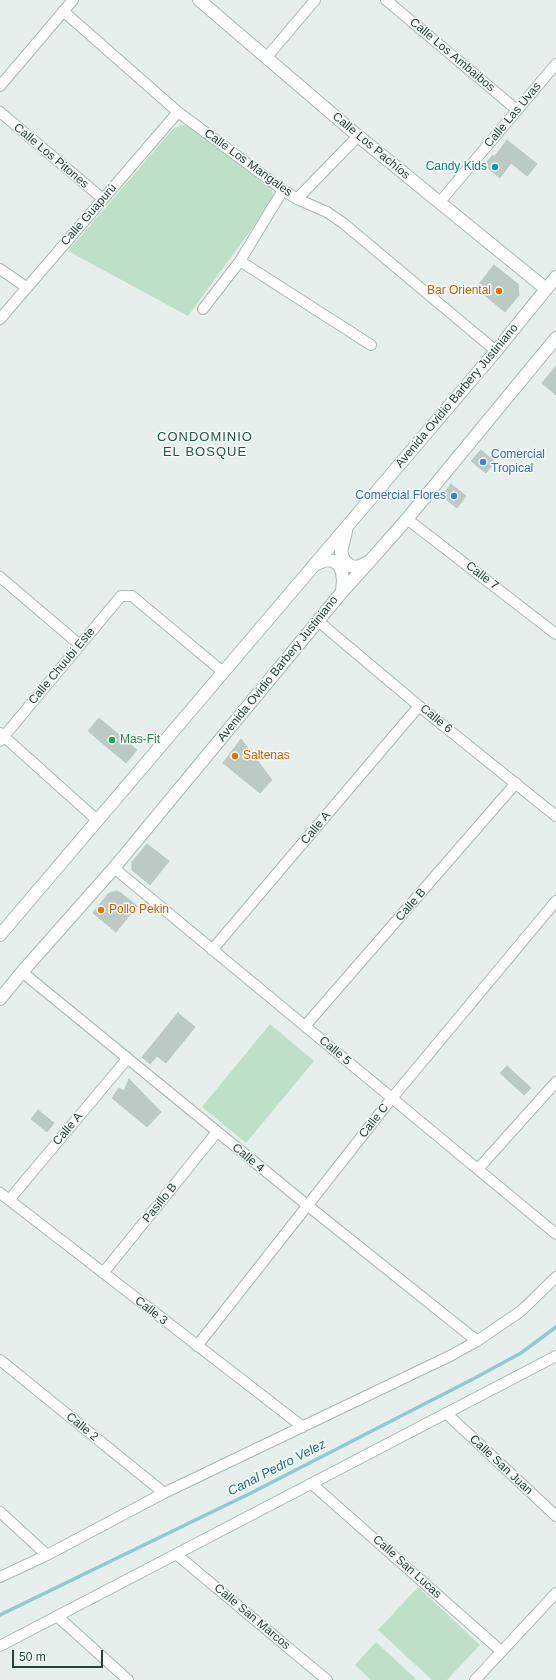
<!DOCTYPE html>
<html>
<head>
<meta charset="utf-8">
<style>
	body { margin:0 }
	#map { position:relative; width:556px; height:1680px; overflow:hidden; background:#e6efeb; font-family:Arial,sans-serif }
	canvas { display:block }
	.scale { position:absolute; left:12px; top:1650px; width:91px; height:18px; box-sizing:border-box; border:2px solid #24423a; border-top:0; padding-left:5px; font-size:12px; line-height:14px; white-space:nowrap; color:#24423a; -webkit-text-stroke:3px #f7fbf9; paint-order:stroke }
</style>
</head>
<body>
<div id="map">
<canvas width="556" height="1680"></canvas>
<div class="scale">50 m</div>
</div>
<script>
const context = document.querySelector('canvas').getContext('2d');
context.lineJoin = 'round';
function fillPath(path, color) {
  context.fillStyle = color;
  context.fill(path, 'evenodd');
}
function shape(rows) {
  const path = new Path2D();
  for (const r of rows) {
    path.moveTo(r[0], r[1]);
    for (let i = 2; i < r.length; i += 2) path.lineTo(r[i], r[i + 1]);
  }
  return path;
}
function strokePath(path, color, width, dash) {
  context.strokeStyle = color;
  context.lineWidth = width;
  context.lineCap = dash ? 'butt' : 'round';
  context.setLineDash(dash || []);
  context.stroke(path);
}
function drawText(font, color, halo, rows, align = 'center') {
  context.font = font + ' Arial,sans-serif';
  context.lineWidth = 3;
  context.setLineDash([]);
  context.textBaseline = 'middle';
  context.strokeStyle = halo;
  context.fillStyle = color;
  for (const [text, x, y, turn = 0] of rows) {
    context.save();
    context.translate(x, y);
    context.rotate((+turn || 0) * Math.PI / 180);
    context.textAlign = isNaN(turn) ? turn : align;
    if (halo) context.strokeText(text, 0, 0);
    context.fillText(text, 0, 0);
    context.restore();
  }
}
const green = shape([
	[181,125,189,125,272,190,273,195,273,200,188,316,68,251,173,129],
	[270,1024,314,1061,246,1143,202,1107],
	[418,1587,480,1645,447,1680,432,1680,378,1630],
	[376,1642,416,1679,415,1680,371,1680,355,1665]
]);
const stream = shape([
	[0,1615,253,1492,473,1379,521,1353,556,1327]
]);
const building = shape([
	[507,140,537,164,527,176,511,163,500,178,484,165,493,155,494,157,507,140],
	[494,265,518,284,519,295,505,312,476,288,494,265],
	[556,366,556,395,542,383,556,366],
	[481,450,495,462,486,473,471,461,481,450],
	[451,484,466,496,457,508,442,496,451,484],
	[99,718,137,750,126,763,88,731,99,718],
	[241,739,272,780,260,793,223,763,241,739],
	[147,844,169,861,150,885,132,870,132,862,147,844],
	[117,891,121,893,137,906,116,932,93,913,108,894,113,892,117,891],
	[178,1013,195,1027,166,1063,157,1056,150,1064,142,1057,178,1013],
	[507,1066,531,1088,524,1095,500,1073,507,1066],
	[129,1079,161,1112,147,1127,112,1098,119,1088,124,1091,129,1079],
	[38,1110,54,1123,47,1132,31,1119,38,1110]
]);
const minor = shape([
	[386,0,517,110],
	[63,11,178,112,283,190,297,199,327,212,343,223,496,351],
	[267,57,315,0],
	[0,86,73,0],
	[0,112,103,199],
	[297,199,358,136],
	[439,203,556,64],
	[240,261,371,345],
	[0,269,26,287],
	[203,309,240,261,283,190],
	[0,319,178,112],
	[407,519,556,634],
	[0,577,80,645],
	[318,621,419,706,556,816],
	[0,733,97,820],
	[0,741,121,596,132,596,223,672],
	[114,868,556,1234],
	[212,950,419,706],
	[22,972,307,1205,477,1341],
	[305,1026,516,783],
	[478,1169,556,1082],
	[0,1193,303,1427],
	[9,1200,127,1059],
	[103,1273,217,1132],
	[197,1346,392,1098,556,901],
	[0,1360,164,1493],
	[446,1413,556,1516],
	[312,1484,501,1651],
	[0,1512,47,1555],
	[176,1554,327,1680],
	[0,1577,47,1555,164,1493,452,1355,477,1341,521,1311,556,1277],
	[57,1616,128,1680],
	[0,1646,556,1356],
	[475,1680,556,1593]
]);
const tertiary = shape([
	[199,0,358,136,546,289]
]);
const secondary = shape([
	[346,531,341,552,344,560,350,566,358,567,368,562],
	[316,564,327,560,333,561,339,565,342,572,343,580,342,592],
	[0,935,496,351,556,277],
	[0,999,22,972,114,868,342,592,370,561,407,519,556,338]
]);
const markers = [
	[495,167,4,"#0f9aa8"],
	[499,291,4,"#e8710a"],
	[483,462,4,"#3f7fe0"],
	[454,496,4,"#3f7fe0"],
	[112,740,4,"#2e9e5b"],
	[235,756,4,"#e8710a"],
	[101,910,4,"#e8710a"]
];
const streetNames = [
	["Calle Los Ambaibos",452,55,40],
	["Calle Las Uvas",513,115,-50],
	["Calle Los Pachíos",371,146,40],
	["Calle Los Pitones",51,156,40],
	["Calle Los Mangales",248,163,36],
	["Calle Guapurú",89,215,-49],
	["Avenida Ovidio Barbery Justiniano",457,396,-50],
	["Calle 7",482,576,38],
	["Calle Chuubi Este",62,666,-50],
	["Avenida Ovidio Barbery Justiniano",278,669,-51],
	["Calle 6",436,719,39],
	["Calle A",316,828,-50],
	["Calle B",411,905,-49],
	["Calle 5",335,1051,40],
	["Calle C",374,1121,-52],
	["Calle A",68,1129,-50],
	["Calle 4",248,1158,39],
	["Pasillo B",160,1203,-51],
	["Calle 3",151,1311,38],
	["Calle 2",82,1427,39],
	["Calle San Juan",501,1465,43],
	["Calle San Lucas",407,1567,42],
	["Calle San Marcos",252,1617,40]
];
const cultureNames = [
	["Candy Kids",487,167]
];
const foodNames = [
	["Bar Oriental",491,291,"right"],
	["Saltenas",243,756],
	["Pollo Pekin",109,910]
];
const shopNames = [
	["Comercial",491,455],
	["Tropical",491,469],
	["Comercial Flores",446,496,"right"]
];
const leisureNames = [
	["Mas-Fit",120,740]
];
const neighbourhoodNames = [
	["CONDOMINIO",205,437],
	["EL BOSQUE",205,452]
];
const waterNames = [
	["Canal Pedro Velez",277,1468,-27]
];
fillPath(green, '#bfe0c8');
strokePath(stream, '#8ec9d4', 3.5);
fillPath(building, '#bbcac4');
strokePath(building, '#b8c9c2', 1);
strokePath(minor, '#a8b8b2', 12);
strokePath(tertiary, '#a8b8b2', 14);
strokePath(secondary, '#a4bbb3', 14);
strokePath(minor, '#fff', 10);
strokePath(tertiary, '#fff', 12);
strokePath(secondary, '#fff', 12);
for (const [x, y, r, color] of markers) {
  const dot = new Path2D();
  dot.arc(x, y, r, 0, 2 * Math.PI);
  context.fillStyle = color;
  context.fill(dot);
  strokePath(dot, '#f7fbf9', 1.5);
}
drawText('12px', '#24423a', '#f7fbf9', streetNames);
drawText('12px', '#0d838f', '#f7fbf9', cultureNames, 'right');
drawText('12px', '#c56008', '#f7fbf9', foodNames, 'left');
drawText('12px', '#366cbe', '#f7fbf9', shopNames, 'left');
drawText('12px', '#27864d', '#f7fbf9', leisureNames, 'left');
context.letterSpacing = '1px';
drawText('13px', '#1f5548', '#f7fbf9', neighbourhoodNames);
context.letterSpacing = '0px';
drawText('italic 13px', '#1c6f80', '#f7fbf9', waterNames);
</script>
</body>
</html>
